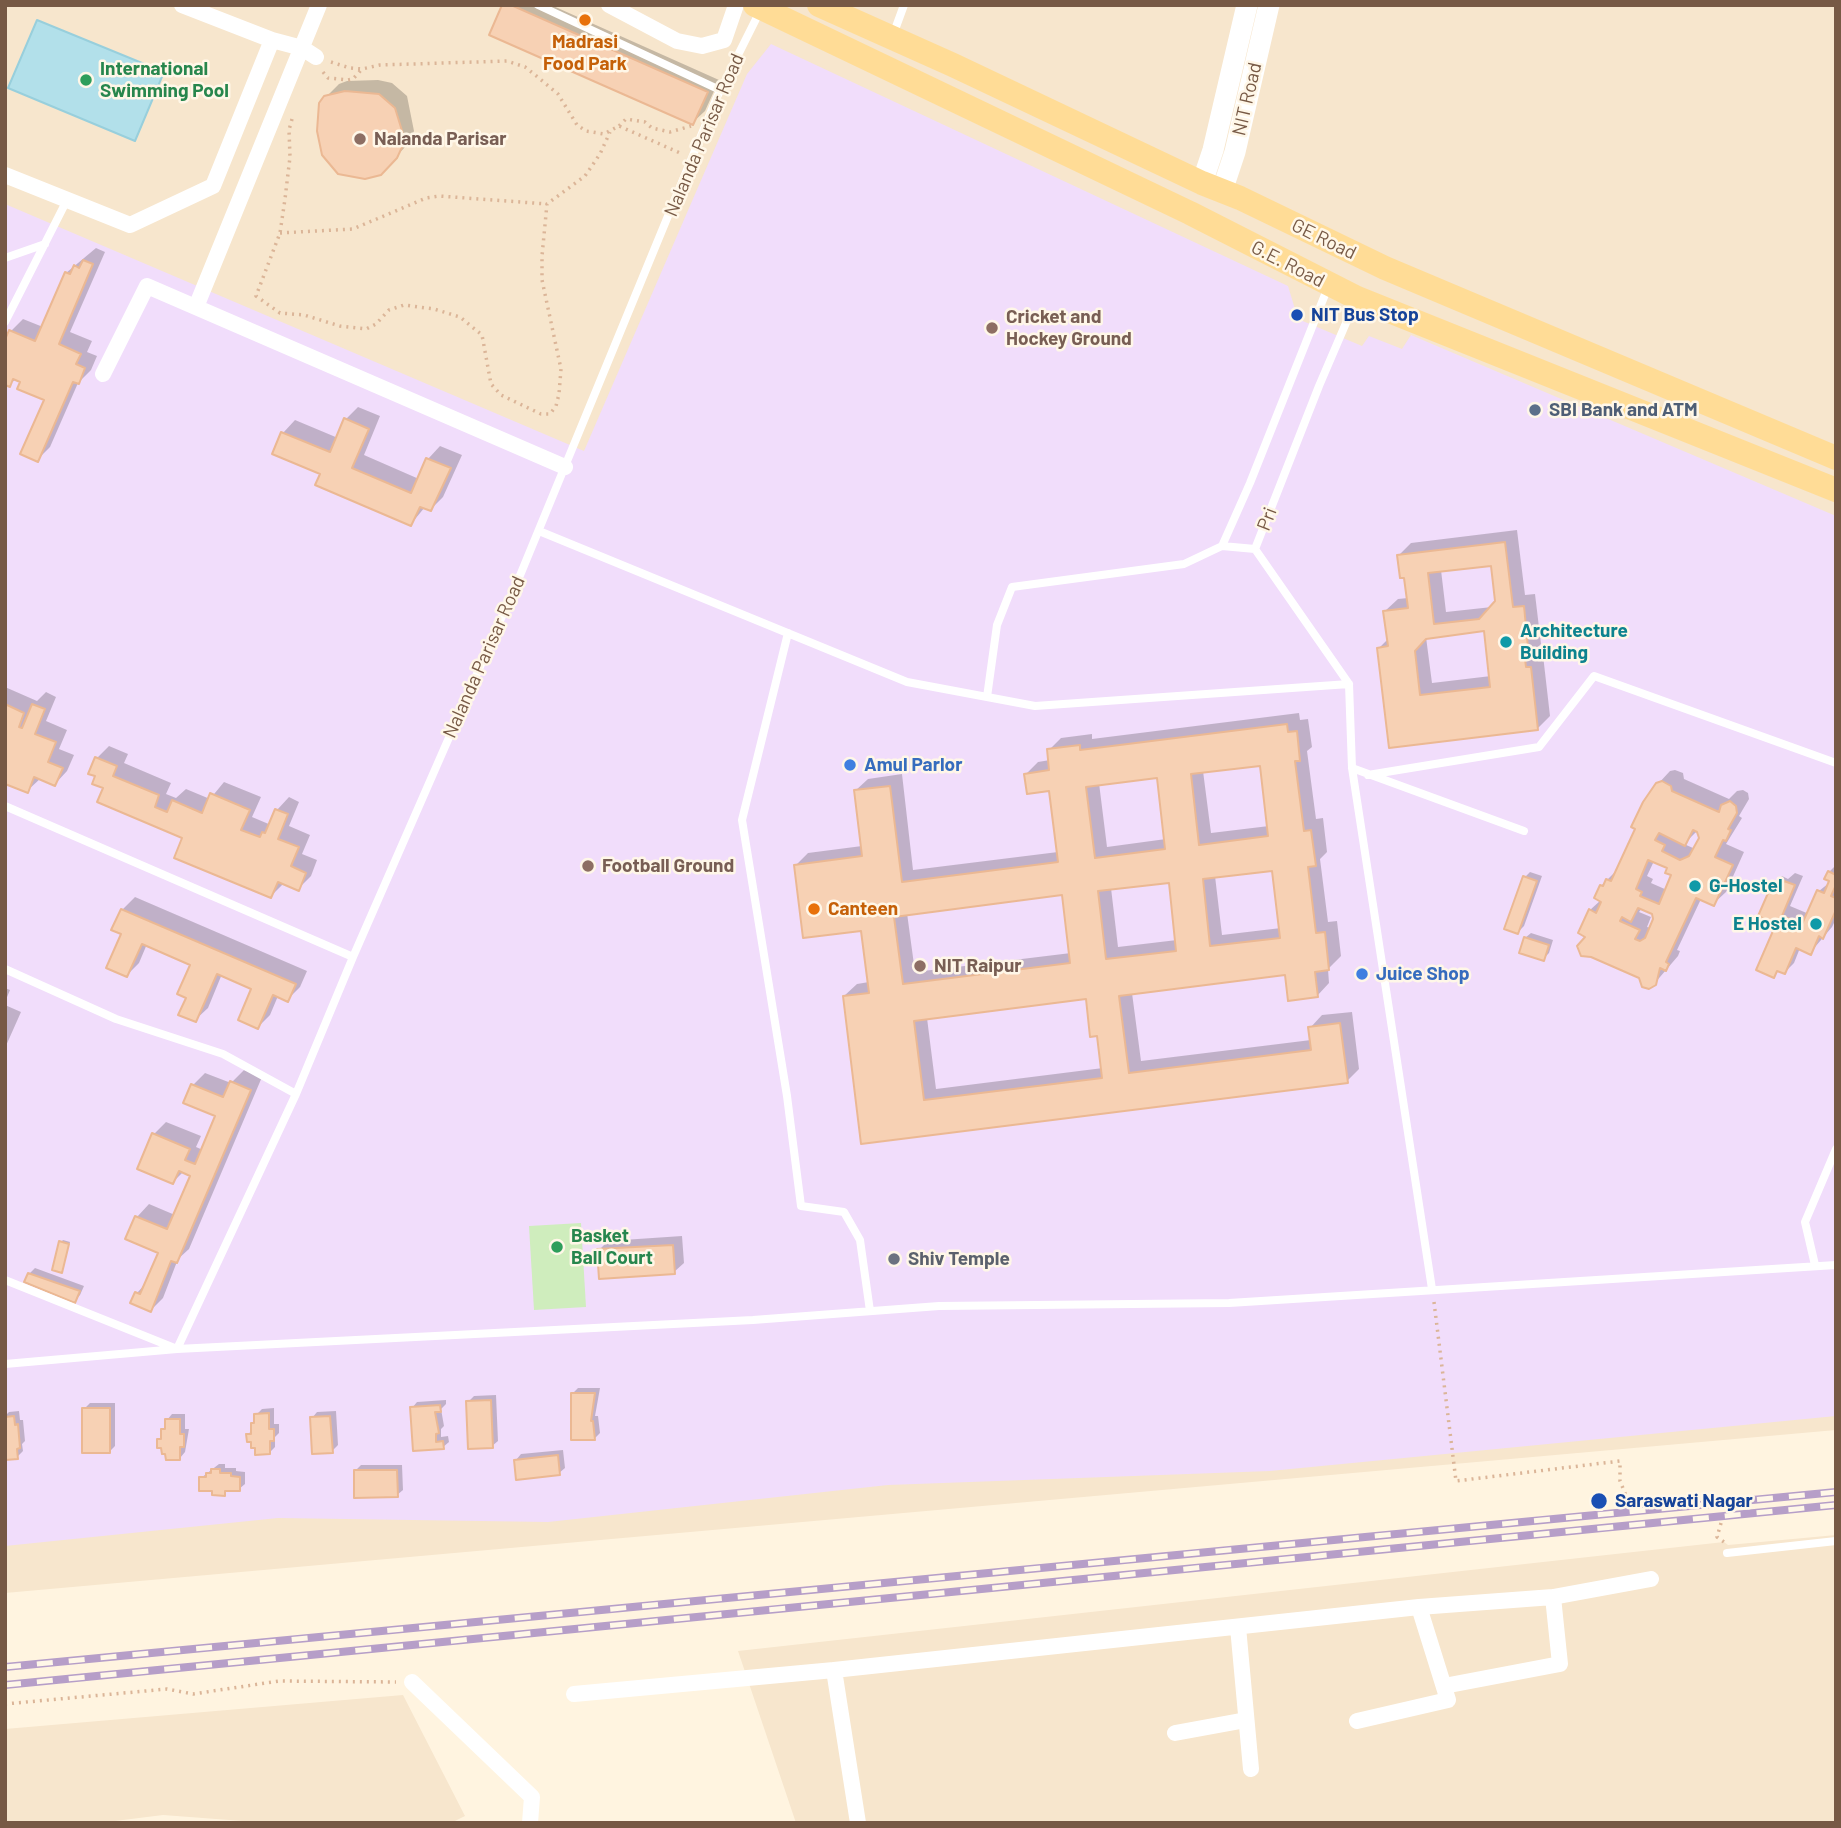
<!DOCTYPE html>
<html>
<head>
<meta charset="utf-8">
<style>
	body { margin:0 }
	#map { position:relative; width:1841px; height:1828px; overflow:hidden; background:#fff4e0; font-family:Barlow,sans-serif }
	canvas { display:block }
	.frame { position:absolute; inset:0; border:7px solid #775945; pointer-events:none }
</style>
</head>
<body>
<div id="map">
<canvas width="1841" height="1828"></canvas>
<div class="frame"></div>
</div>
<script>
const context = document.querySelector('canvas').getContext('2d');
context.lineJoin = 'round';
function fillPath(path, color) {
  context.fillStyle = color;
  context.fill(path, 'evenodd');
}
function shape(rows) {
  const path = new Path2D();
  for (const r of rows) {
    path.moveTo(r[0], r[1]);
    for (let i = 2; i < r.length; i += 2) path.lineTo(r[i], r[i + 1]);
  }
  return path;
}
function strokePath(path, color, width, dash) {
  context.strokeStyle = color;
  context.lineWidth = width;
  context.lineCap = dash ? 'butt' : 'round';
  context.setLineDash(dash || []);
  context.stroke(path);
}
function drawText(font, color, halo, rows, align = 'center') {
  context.font = font + ' Barlow,sans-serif';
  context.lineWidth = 5;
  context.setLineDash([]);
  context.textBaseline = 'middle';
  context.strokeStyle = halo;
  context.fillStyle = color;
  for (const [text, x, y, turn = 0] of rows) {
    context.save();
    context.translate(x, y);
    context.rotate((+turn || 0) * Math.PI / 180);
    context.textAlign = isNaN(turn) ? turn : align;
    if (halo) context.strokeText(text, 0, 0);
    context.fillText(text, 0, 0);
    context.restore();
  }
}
const residential = shape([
	[5,5,1836,5,1836,1430,5,1593],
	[1836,1535,1836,1823,796,1823,738,1651,1724,1542,1728,1545],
	[403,1695,465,1816,451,1823,269,1823,163,1815,99,1823,5,1823,5,1729]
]);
const education = shape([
	[771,44,1288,286,1298,319,1362,346,1369,336,1402,349,1411,335,1836,516,1836,1416,1270,1471,888,1485,548,1522,278,1518,5,1546,5,204,584,451,747,74]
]);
const green = shape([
	[581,1223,586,1307,534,1310,529,1226]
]);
const water = shape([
	[37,20,164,72,135,141,8,88,37,20]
]);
const shadow = shape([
	[504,5,551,5,719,80,705,111,692,123],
	[378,80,392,83,407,96,414,131,409,143,380,173,326,97,339,84,347,81],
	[96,248,105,252,70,332,92,341,87,352,97,356,91,370,78,383,50,447,38,459,46,399,16,379,9,385,11,331,23,319,43,327,66,273],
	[358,407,380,416,364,455,419,479,428,459,440,446,462,455,443,497,431,509,425,507,411,524,322,474,274,453,283,433,295,420,338,438,346,419],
	[1517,530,1525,595,1535,594,1541,644,1537,648,1538,656,1543,655,1550,716,1537,729,1390,746,1379,648,1388,639,1385,611,1398,599,1408,598,1406,576,1399,555,1411,543],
	[1492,564,1497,601,1492,607,1446,612,1441,570],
	[1485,630,1491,676,1432,683,1426,637],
	[5,687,37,701,46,692,56,697,46,721,67,730,59,749,74,755,67,771,55,784,41,778,27,791,5,782],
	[1299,713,1300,720,1308,719,1312,747,1307,751,1316,819,1323,818,1327,852,1320,859,1328,922,1337,921,1341,956,1328,969,1329,983,1317,996,1287,973,1132,993,1141,1061,1311,1040,1310,1028,1322,1015,1352,1012,1359,1069,1347,1081,863,1142,844,996,857,984,869,982,863,929,795,866,808,853,862,846,855,791,868,779,902,774,913,870,1058,852,1050,789,1026,774,1038,762,1050,760,1049,750,1061,738,1092,734,1092,739],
	[1262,764,1269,826,1211,833,1203,771],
	[1158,776,1166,839,1107,847,1099,783],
	[1274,869,1281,928,1222,935,1215,876],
	[1170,881,1177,940,1118,947,1111,888],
	[1063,893,1071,953,915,972,907,913],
	[1087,997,1099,1034,1103,1068,936,1089,927,1018],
	[109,746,128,754,124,763,171,783,166,794,176,798,186,789,210,799,224,782,261,797,252,817,271,825,277,810,289,797,299,802,289,826,310,835,302,854,317,860,311,876,298,889,284,883,271,896,184,837,105,787,97,758],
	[1675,770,1683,773,1684,779,1729,799,1737,791,1743,790,1748,793,1749,799,1739,816,1742,818,1726,844,1744,852,1726,892,1713,904,1701,899,1677,950,1680,951,1678,956,1654,984,1588,936,1590,910,1601,900,1601,886,1617,870,1657,785,1670,771],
	[1698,830,1701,838,1696,847,1693,848,1684,844],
	[1654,861,1669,867,1674,874,1667,890,1651,883,1653,879,1647,876],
	[1642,908,1653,912,1655,919,1651,928,1647,927,1651,917,1639,912],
	[1836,865,1836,919,1832,927,1810,953,1800,948,1794,963,1785,972,1779,970,1774,976,1778,923,1773,885,1782,876,1788,879,1795,873,1803,876,1790,906,1809,914,1819,891,1829,883,1829,872],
	[1530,872,1542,876,1524,926,1518,932,1525,877],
	[135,897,307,971,300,987,287,1000,278,996,270,1015,258,1027,254,988,222,974,208,1008,195,1020,188,997,193,964,147,944,139,963,127,975,122,910],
	[1531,933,1553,940,1549,953,1543,959,1525,938],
	[5,988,10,990,5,1002],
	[5,1005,21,1012,5,1048],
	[244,1070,262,1077,189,1249,178,1259,163,1298,151,1310,137,1293,147,1282,160,1252,137,1217,149,1204,175,1215,192,1175,184,1171,173,1182,154,1134,166,1122,201,1136,196,1147,203,1150,218,1115,193,1085,205,1073,231,1083],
	[682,1236,684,1263,674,1272,599,1250,608,1241],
	[63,1240,70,1242,61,1271,61,1242],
	[35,1268,84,1286,80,1295,75,1300,29,1274],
	[578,1388,600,1388,595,1416,598,1416,600,1433,594,1439,572,1394],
	[496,1395,498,1441,492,1446,468,1402,474,1396],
	[446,1400,446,1404,441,1409,444,1426,441,1429,441,1437,448,1436,449,1442,443,1447,414,1449,412,1408,417,1402],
	[90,1403,115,1403,115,1446,109,1452,84,1409],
	[274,1408,274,1424,279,1424,279,1433,275,1437,275,1447,269,1453,257,1446,248,1434,253,1430,256,1415,262,1409],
	[19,1411,20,1420,23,1420,25,1441,22,1444,23,1451,17,1457,5,1442,5,1416,9,1412],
	[336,1411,338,1445,332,1451,312,1418,317,1412],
	[172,1414,185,1414,185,1429,189,1429,185,1452,180,1458,159,1440,163,1436,167,1420],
	[563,1450,565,1468,559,1473,516,1460,521,1454],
	[219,1464,225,1464,225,1468,236,1468,236,1471,245,1472,245,1484,239,1489,228,1489,224,1494,214,1490,201,1478],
	[361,1465,402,1465,403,1490,397,1495,355,1471]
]);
const building = shape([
	[502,5,511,5,708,92,693,125,489,35,502,5],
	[345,91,379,94,395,108,403,134,403,145,397,158,381,175,365,179,338,174,322,155,317,131,319,103,324,96,345,91],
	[83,260,93,264,59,344,81,354,76,364,85,368,79,384,73,382,38,462,20,454,44,400,17,389,20,382,13,379,10,387,5,385,5,340,9,330,35,341,65,272,70,274,74,265,79,268,83,260],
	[344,418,369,429,352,468,411,493,426,458,451,468,431,511,420,507,411,526,315,485,320,474,272,454,281,432,330,452,344,418],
	[1505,542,1513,607,1524,606,1529,658,1525,659,1526,667,1531,667,1538,730,1389,748,1377,648,1388,646,1383,611,1408,608,1404,578,1400,578,1397,555,1505,542],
	[1491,566,1495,601,1479,619,1434,624,1428,573,1491,566],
	[1484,631,1490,687,1420,695,1415,651,1426,639,1484,631],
	[5,704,24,713,19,727,22,728,32,704,45,709,35,734,56,742,48,762,63,768,55,786,34,777,28,793,5,784,5,704],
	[1287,724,1288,732,1297,731,1300,761,1295,761,1304,831,1311,830,1316,866,1308,867,1316,933,1325,932,1329,970,1315,972,1318,997,1288,1001,1285,975,1119,996,1129,1073,1311,1050,1308,1027,1340,1023,1348,1083,861,1144,843,996,869,993,861,931,803,938,794,865,862,856,854,790,890,786,902,882,1058,862,1049,791,1027,794,1024,774,1049,770,1047,749,1080,745,1080,750,1287,724],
	[1260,766,1268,836,1199,845,1191,774,1260,766],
	[1157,778,1165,849,1095,858,1086,787,1157,778],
	[1272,871,1280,938,1210,946,1203,879,1272,871],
	[1169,883,1176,951,1106,959,1098,891,1169,883],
	[1062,895,1070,963,903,984,894,917,1062,895],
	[1086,999,1090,1037,1097,1036,1102,1078,924,1100,914,1021,1086,999],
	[95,757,117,766,113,776,159,795,155,807,167,812,172,800,202,813,210,793,250,810,241,830,260,837,262,832,265,833,275,809,288,814,278,839,299,847,291,866,306,873,299,891,278,882,271,898,174,858,182,838,97,802,103,788,92,784,95,776,88,774,95,757],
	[1662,781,1671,786,1672,791,1719,812,1721,805,1730,801,1736,806,1737,813,1728,829,1731,830,1726,841,1723,840,1715,857,1733,865,1714,906,1696,898,1666,962,1669,964,1666,971,1660,968,1656,985,1649,989,1642,987,1639,978,1591,957,1581,956,1577,946,1585,937,1578,933,1589,909,1596,913,1601,902,1594,898,1600,885,1603,886,1606,879,1611,881,1635,829,1631,827,1643,802,1656,783,1662,781],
	[1693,830,1697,832,1699,838,1689,856,1680,860,1662,851,1665,845,1655,840,1659,833,1685,846,1693,830],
	[1648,860,1667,868,1665,873,1671,875,1659,904,1640,896,1642,892,1636,889,1648,860],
	[1638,908,1652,914,1653,919,1645,938,1640,941,1635,939,1640,930,1620,921,1622,917,1631,922,1638,908],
	[1828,871,1836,875,1836,885,1831,896,1836,898,1836,910,1823,939,1819,936,1811,955,1796,948,1785,974,1777,971,1774,978,1756,970,1776,924,1758,916,1772,884,1781,888,1784,881,1795,885,1782,916,1802,924,1817,890,1824,893,1829,881,1824,879,1828,871],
	[1523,876,1537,881,1518,934,1504,929,1523,876],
	[121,909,296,984,288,1002,273,995,258,1029,238,1020,251,989,217,974,196,1022,178,1015,186,998,177,994,190,965,142,944,127,977,106,968,121,934,111,930,121,909],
	[1524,937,1549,945,1544,961,1519,953,1524,937],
	[230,1081,251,1090,177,1263,171,1261,151,1312,130,1303,135,1292,140,1294,158,1253,125,1239,135,1216,167,1229,190,1176,179,1171,173,1184,137,1169,152,1133,190,1149,185,1160,195,1164,215,1116,183,1103,191,1084,223,1097,230,1081],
	[59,1241,69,1244,62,1273,52,1270,59,1241],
	[673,1245,675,1274,599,1279,597,1249,673,1245],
	[28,1273,80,1291,75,1303,24,1282,28,1273],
	[571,1393,595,1393,591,1421,593,1421,595,1440,571,1440,571,1393],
	[491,1400,493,1448,468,1449,466,1401,491,1400],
	[440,1405,441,1412,435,1412,439,1433,436,1434,436,1442,443,1441,444,1449,413,1451,410,1407,440,1405],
	[82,1408,110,1408,110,1453,82,1453,82,1408],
	[269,1413,269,1429,274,1429,274,1441,270,1441,270,1454,255,1455,255,1448,251,1448,251,1442,247,1442,246,1434,251,1434,251,1423,254,1423,254,1414,269,1413],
	[14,1416,15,1425,18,1424,20,1448,17,1449,18,1459,5,1460,5,1417,14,1416],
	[330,1416,333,1453,312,1454,310,1417,330,1416],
	[165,1419,180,1419,180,1434,184,1434,184,1447,180,1447,180,1460,166,1460,165,1454,162,1454,161,1448,157,1448,157,1439,161,1439,161,1429,165,1429,165,1419],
	[558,1455,560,1475,516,1480,514,1460,558,1455],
	[211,1469,220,1469,220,1473,231,1473,231,1476,240,1477,240,1491,225,1491,225,1496,212,1495,212,1491,199,1491,199,1477,206,1477,206,1473,211,1473,211,1469],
	[354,1470,397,1470,398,1497,354,1498,354,1470]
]);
const path = shape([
	[331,62,350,68,362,69,380,65,507,61,525,67,534,74,558,94,577,125,586,131,604,134,619,126,680,153],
	[323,72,328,78,348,80,353,79,362,69],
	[292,119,289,130,290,157,285,199,280,233,256,296,280,313,304,315,340,326,366,329,376,324,389,310,404,305,434,309,460,317,482,335,491,384,501,395,541,414,550,414,556,406,559,394,561,369,542,280,542,256,547,204,585,176,600,154,610,132],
	[619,126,626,119,645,122,652,128,670,132,691,126],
	[280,233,353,229,426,198,439,196,547,204],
	[1434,1302,1456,1481,1620,1461,1620,1481,1625,1493,1620,1509],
	[1721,1523,1717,1537,1724,1542],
	[5,1704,167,1689,193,1694,279,1681,396,1682]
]);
const lane = shape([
	[538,5,720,90],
	[893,35,904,5],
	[5,258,45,244],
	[5,322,67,200],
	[539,531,907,682,1035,706,1349,684,1352,768,1432,1289],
	[1222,546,1255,549],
	[788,633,742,820,787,1096,801,1206,844,1212,860,1240,870,1311],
	[1349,684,1255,549,1319,386,1355,302],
	[987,697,997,625,1012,587,1184,564,1222,546,1250,483,1328,287],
	[1352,768,1524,831],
	[1368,775,1539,747,1594,676,1836,763],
	[5,806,353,957,521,573,717,97,760,11],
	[5,969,116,1019,223,1054,296,1094],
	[1815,1265,1805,1222,1836,1149],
	[5,1280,177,1349,296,1094,353,957],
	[5,1364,177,1349,753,1320,939,1306,1229,1303,1836,1265],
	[1727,1553,1836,1541]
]);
const street = shape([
	[182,5,272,40,302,48,316,57],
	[609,5,677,41,702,46,724,40,736,5],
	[5,175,130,225,213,186,272,40],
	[196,307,319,5],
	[103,374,147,286,565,467],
	[1238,1627,1251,1769],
	[834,1670,858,1823],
	[412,1682,532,1797,530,1823],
	[1444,1686,1560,1664,1553,1597],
	[574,1694,834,1670,1419,1607,1553,1597,1651,1579],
	[1357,1721,1448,1700,1419,1607],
	[1175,1733,1246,1720]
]);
const secondary = shape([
	[1202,183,1213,150,1247,5],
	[1222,191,1235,152,1269,5]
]);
const primary = shape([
	[755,5,1190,213,1357,298,1836,490],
	[819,5,953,65,1202,183,1240,198,1385,268,1836,458]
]);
const rail = shape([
	[5,1667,1836,1492],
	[5,1685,1836,1505]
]);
const markers = [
	[585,20,7,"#e8710a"],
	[86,80,7,"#2e9e5b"],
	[360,139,7,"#8d6e63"],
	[1297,315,7,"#1a4fb4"],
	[992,328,7,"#8d6e63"],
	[1535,410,7,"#5c6f8a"],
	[1506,642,7,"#0f9aa8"],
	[850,765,7,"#3f7fe0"],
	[588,866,7,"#8d6e63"],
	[1695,886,7,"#0f9aa8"],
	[814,909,7,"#e8710a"],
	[1816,924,7,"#0f9aa8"],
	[920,966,7,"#8d6e63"],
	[1362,974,7,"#3f7fe0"],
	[557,1247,7,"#2e9e5b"],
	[894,1259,7,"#6b7280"],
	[1599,1501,9,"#1a4fb4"]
];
const foodNames = [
	["Madrasi",585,42],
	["Food Park",585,64],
	["Canteen",828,909,"left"]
];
const leisureNames = [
	["International",100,69],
	["Swimming Pool",100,91],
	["Basket",571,1236],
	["Ball Court",571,1258]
];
const streetNames = [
	["NIT Road",1247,99,-77],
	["Nalanda Parisar Road",704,135,-67],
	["GE Road",1324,239,26],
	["G.E. Road",1288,264,27],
	["Pri",1267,519,-69],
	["Nalanda Parisar Road",484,657,-66]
];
const educationNames = [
	["Nalanda Parisar",374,139],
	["Cricket and",1006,317],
	["Hockey Ground",1006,339],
	["Football Ground",602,866],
	["NIT Raipur",934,966]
];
const transitNames = [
	["NIT Bus Stop",1311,315],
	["Saraswati Nagar",1615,1501]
];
const serviceNames = [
	["SBI Bank and ATM",1549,410]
];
const cultureNames = [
	["Architecture",1520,631],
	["Building",1520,653],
	["G-Hostel",1709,886],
	["E Hostel",1802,924,"right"]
];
const shopNames = [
	["Amul Parlor",864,765],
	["Juice Shop",1376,974]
];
const worshipNames = [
	["Shiv Temple",908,1259]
];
fillPath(residential, '#f7e6cd');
fillPath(education, '#f1ddfb');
fillPath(green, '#cfedbd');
fillPath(water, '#b2e0ea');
strokePath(water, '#98cfdc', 2);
fillPath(shadow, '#0003');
fillPath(building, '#f7d1b4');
strokePath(building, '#ebb893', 2);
strokePath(path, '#dbb598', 3.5, [2, 5]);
strokePath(lane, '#fff', 8);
strokePath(street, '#fff', 16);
strokePath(secondary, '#fff', 21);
strokePath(primary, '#ffdc96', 24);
strokePath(rail, '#b69ec8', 8);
strokePath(rail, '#fff7e8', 5, [16]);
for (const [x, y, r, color] of markers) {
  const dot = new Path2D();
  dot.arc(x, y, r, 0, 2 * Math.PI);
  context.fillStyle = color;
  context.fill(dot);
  strokePath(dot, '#fff7e8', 2.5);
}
drawText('bold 19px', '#c56008', '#fff7e8', foodNames);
drawText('bold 19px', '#27864d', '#fff7e8', leisureNames, 'left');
drawText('19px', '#775945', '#fff7e8', streetNames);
drawText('bold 19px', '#785e54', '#fff7e8', educationNames, 'left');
drawText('bold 19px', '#164399', '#fff7e8', transitNames, 'left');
drawText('bold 19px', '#4e5e75', '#fff7e8', serviceNames, 'left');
drawText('bold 19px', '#0d838f', '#fff7e8', cultureNames, 'left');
drawText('bold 19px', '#366cbe', '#fff7e8', shopNames, 'left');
drawText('bold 19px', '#5b616d', '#fff7e8', worshipNames, 'left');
</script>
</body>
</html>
